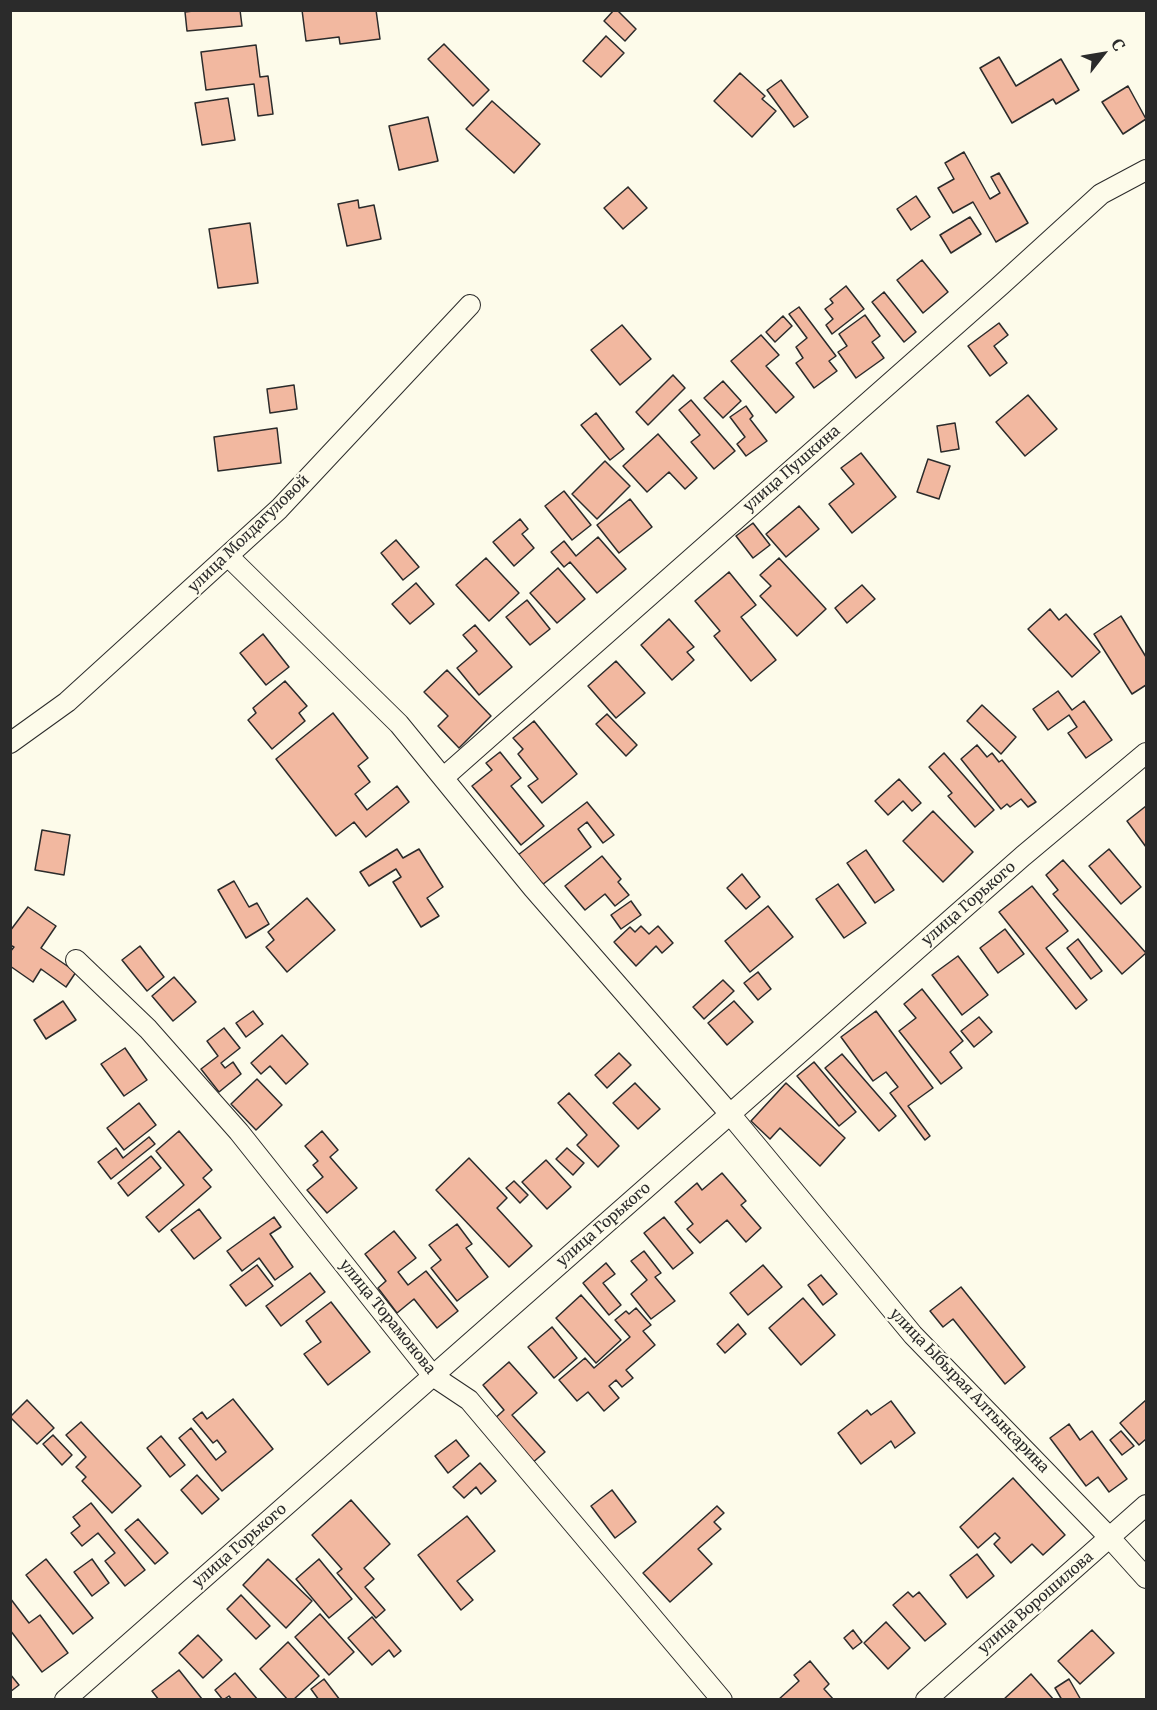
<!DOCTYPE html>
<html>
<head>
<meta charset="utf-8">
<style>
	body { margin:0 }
	#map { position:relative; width:1157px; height:1710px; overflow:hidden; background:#fdfbea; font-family:Merriweather,serif }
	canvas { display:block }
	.frame { position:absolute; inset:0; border:12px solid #2b2b2b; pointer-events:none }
	.north { position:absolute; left:1073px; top:24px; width:60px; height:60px; -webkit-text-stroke:4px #fdfbea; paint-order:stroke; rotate:59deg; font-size:16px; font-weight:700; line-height:24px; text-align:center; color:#2b2b2b }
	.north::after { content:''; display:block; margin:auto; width:21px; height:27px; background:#2b2b2b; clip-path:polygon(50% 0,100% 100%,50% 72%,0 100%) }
</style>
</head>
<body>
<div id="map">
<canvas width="1157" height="1710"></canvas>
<div class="frame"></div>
<div class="north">С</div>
</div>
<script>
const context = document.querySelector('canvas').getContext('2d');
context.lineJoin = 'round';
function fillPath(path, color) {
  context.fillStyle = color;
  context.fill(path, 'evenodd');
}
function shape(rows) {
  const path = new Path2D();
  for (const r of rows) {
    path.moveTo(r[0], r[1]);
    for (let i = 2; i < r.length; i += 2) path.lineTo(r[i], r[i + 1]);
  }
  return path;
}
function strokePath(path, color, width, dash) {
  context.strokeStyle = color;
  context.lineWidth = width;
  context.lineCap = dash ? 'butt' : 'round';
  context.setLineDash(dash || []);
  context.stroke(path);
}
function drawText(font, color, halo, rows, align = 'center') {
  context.font = font + ' Merriweather,serif';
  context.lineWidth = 4.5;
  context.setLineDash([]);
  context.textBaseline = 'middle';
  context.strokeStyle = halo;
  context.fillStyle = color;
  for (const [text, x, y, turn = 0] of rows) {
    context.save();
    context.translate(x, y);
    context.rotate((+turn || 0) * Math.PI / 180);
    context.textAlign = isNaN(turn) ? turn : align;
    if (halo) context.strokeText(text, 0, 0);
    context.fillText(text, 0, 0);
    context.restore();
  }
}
const building = shape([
	[201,10,240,10,242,26,187,31,185,12,201,10],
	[302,10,376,10,380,39,340,44,339,37,306,41,302,10],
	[614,10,617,10,636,29,625,41,604,21,614,10],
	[606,36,624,53,601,77,583,61,606,36],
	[444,44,489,90,473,106,428,59,444,44],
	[256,45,260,77,268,76,273,114,258,116,254,84,206,90,201,52,256,45],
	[999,57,1016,86,1061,59,1079,90,1056,104,1053,99,1012,123,980,68,999,57],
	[740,73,765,96,762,99,776,111,752,137,714,101,740,73],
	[781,80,808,117,794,127,767,90,781,80],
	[1128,86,1146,119,1123,134,1102,102,1128,86],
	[228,98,235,140,202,145,195,103,228,98],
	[492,101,540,144,514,173,466,129,492,101],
	[428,117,438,161,399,170,389,126,428,117],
	[964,152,990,199,1000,193,991,177,999,173,1028,223,996,242,973,202,953,213,938,188,954,179,945,163,964,152],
	[628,187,647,208,623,229,604,208,628,187],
	[916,196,930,217,911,230,897,209,916,196],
	[358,200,359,208,374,205,381,239,347,246,338,204,358,200],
	[970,217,981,234,951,253,940,235,970,217],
	[250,223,258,283,218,288,209,229,250,223],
	[922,260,948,292,923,313,897,280,922,260],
	[846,286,864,309,832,334,826,325,833,319,825,309,833,303,830,299,846,286],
	[884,292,916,332,904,342,872,302,884,292],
	[799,307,836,356,829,361,837,371,814,388,796,363,803,358,796,347,807,338,789,314,799,307],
	[865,315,880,336,872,342,884,358,856,378,838,352,847,346,839,334,865,315],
	[783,316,792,326,775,342,766,332,783,316],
	[999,323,1008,335,994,346,1007,363,990,376,968,346,999,323],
	[622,325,651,359,620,385,591,350,622,325],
	[761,335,779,355,766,366,794,397,776,413,731,361,761,335],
	[673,375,685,388,648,425,636,412,673,375],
	[723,381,741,401,723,418,704,398,723,381],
	[294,385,297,409,270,413,267,389,294,385],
	[1028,395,1057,429,1025,456,996,422,1028,395],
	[691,400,735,451,714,469,691,442,700,435,679,410,691,400],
	[746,406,753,416,750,419,767,441,746,456,737,444,745,437,730,417,746,406],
	[596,413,624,449,610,460,581,425,596,413],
	[955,423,959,449,941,452,937,426,955,423],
	[277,428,281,463,218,471,214,437,277,428],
	[658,434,697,478,685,489,669,472,647,492,623,466,658,434],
	[861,453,896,497,852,533,829,504,854,484,841,468,861,453],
	[928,459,950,466,939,499,917,492,928,459],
	[605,461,630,486,597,519,572,494,605,461],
	[564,491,591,525,572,540,545,506,564,491],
	[630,499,652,527,619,553,597,525,630,499],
	[799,506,819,529,786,557,766,534,799,506],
	[520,519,528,529,522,534,534,548,514,566,493,542,520,519],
	[753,523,770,545,753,558,736,536,753,523],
	[598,537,626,569,597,593,570,562,564,567,551,552,564,541,576,556,598,537],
	[396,540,419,567,403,580,381,553,396,540],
	[486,558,519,593,489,621,456,585,486,558],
	[779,558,826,609,797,636,760,596,771,586,760,575,779,558],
	[558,568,585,599,557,623,530,593,558,568],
	[729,572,756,605,741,617,776,660,751,681,714,636,720,631,695,601,729,572],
	[416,583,434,604,410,624,392,604,416,583],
	[862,585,875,599,847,623,835,608,862,585],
	[527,600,550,629,530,645,506,617,527,600],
	[1050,609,1059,620,1066,614,1100,652,1072,677,1028,629,1050,609],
	[1121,616,1146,657,1146,685,1132,694,1094,634,1121,616],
	[669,619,694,647,687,652,694,660,672,680,641,645,669,619],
	[475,625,512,667,479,695,457,668,477,651,463,635,475,625],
	[263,634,289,667,266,685,240,653,263,634],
	[616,661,645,693,616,718,588,686,616,661],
	[447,670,491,716,459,748,438,726,448,716,424,692,447,670],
	[285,681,307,706,299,713,305,721,272,749,248,720,256,713,253,708,285,681],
	[1058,691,1072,710,1084,701,1112,740,1086,758,1068,733,1077,727,1069,715,1048,730,1033,709,1058,691],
	[982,705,1016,737,1001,754,967,721,982,705],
	[333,713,368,758,358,766,370,782,355,794,367,810,397,786,409,802,366,837,354,822,336,836,276,759,333,713],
	[607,714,637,745,626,756,596,724,607,714],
	[534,721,577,774,542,803,528,786,538,779,518,754,523,749,513,738,534,721],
	[977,745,987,757,992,753,999,762,1002,760,1036,802,1028,807,1021,799,1010,807,1007,804,1001,809,961,759,977,745],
	[500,752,521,778,511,786,544,826,521,845,472,786,492,770,486,763,500,752],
	[944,753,994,810,975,827,948,796,952,793,929,767,944,753],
	[899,779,921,803,912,811,903,801,888,815,875,801,899,779],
	[587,802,614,835,603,843,587,822,578,829,591,847,542,885,518,855,587,802],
	[1146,806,1146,847,1127,821,1146,806],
	[933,811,973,852,943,882,903,841,933,811],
	[42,830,70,835,64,875,35,870,42,830],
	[397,849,403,858,419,849,443,887,427,898,439,916,421,927,393,882,401,877,396,869,369,886,360,872,397,849],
	[1109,849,1141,887,1121,904,1089,866,1109,849],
	[866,850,894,890,875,903,847,863,866,850],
	[602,856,621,879,618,882,629,895,615,906,605,894,585,910,565,886,602,856],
	[1063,860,1146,953,1122,974,1053,894,1058,890,1046,875,1063,860],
	[742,874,760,897,746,909,727,888,742,874],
	[234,881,249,907,257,903,269,924,246,938,218,890,234,881],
	[838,884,866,923,844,938,816,899,838,884],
	[1032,886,1068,931,1046,948,1087,1000,1076,1009,999,912,1032,886],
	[307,898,335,930,287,972,266,947,274,940,268,932,307,898],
	[631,901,641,915,621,929,611,915,631,901],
	[768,906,793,937,750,972,725,941,768,906],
	[28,907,56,926,41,948,76,972,66,987,41,969,33,982,10,966,10,952,14,947,10,945,10,931,28,907],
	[641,926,649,934,658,926,673,943,662,953,656,946,636,966,614,942,630,927,635,932,641,926],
	[1005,929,1024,954,998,973,980,948,1005,929],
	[1078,939,1102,971,1091,979,1067,948,1078,939],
	[140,946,164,977,147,991,122,960,140,946],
	[958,956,988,995,962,1015,932,975,958,956],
	[758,972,771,989,758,1000,744,983,758,972],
	[174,977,196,1002,173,1021,152,996,174,977],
	[723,980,734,991,704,1019,693,1007,723,980],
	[922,989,963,1041,950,1052,962,1068,941,1084,899,1031,916,1018,904,1004,922,989],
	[63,1001,76,1020,46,1039,34,1020,63,1001],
	[734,1001,753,1022,727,1045,708,1023,734,1001],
	[253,1011,263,1024,246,1037,236,1023,253,1011],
	[876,1011,933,1088,908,1106,930,1136,925,1140,890,1093,898,1087,886,1072,873,1081,841,1037,876,1011],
	[979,1017,992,1032,974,1047,961,1031,979,1017],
	[224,1028,240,1048,221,1063,225,1068,233,1062,241,1074,219,1092,201,1069,218,1056,207,1041,224,1028],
	[282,1035,308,1064,286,1084,270,1066,261,1074,251,1063,282,1035],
	[125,1048,147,1080,124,1096,101,1064,125,1048],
	[619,1053,631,1065,607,1088,595,1075,619,1053],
	[842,1054,896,1116,879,1131,825,1068,842,1054],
	[814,1062,856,1112,839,1126,797,1076,814,1062],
	[257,1079,282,1105,256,1130,231,1104,257,1079],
	[635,1083,660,1109,638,1129,613,1103,635,1083],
	[786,1083,845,1138,820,1166,780,1128,770,1139,751,1121,786,1083],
	[569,1093,619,1146,598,1167,577,1145,587,1135,558,1103,569,1093],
	[139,1103,156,1125,124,1150,107,1128,139,1103],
	[179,1131,212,1170,203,1178,211,1187,159,1232,146,1217,184,1185,156,1151,179,1131],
	[322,1131,338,1150,330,1157,357,1188,327,1213,307,1190,323,1177,313,1165,318,1161,305,1146,322,1131],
	[149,1137,155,1144,111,1179,98,1162,116,1148,123,1158,149,1137],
	[567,1148,584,1163,573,1175,556,1159,567,1148],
	[151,1156,161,1168,128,1196,118,1183,151,1156],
	[469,1158,507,1198,497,1208,532,1246,509,1267,436,1190,469,1158],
	[546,1160,571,1187,547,1209,522,1182,546,1160],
	[722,1173,746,1201,741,1205,761,1228,746,1242,727,1220,700,1243,687,1229,693,1224,675,1202,697,1183,702,1190,722,1173],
	[514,1181,528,1195,520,1203,506,1188,514,1181],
	[199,1209,221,1238,194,1259,171,1230,199,1209],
	[274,1217,281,1227,270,1234,293,1267,275,1280,259,1258,242,1271,227,1251,274,1217],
	[664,1217,693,1253,673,1269,644,1233,664,1217],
	[457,1224,472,1244,466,1248,488,1277,457,1301,431,1268,441,1260,429,1245,457,1224],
	[394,1231,416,1258,398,1272,408,1285,426,1271,458,1311,437,1328,414,1299,397,1313,378,1288,386,1281,365,1254,394,1231],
	[644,1251,661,1273,655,1277,675,1301,651,1319,631,1294,647,1280,631,1261,644,1251],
	[606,1263,615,1274,603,1283,621,1305,609,1315,583,1283,606,1263],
	[257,1265,273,1286,246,1306,230,1285,257,1265],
	[763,1265,782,1287,748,1315,730,1293,763,1265],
	[310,1273,325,1292,281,1326,266,1306,310,1273],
	[821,1275,837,1294,823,1305,808,1285,821,1275],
	[961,1287,1025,1367,1005,1384,953,1319,943,1327,930,1311,961,1287],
	[581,1295,621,1340,596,1363,556,1318,581,1295],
	[803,1298,835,1335,801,1365,769,1328,803,1298],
	[331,1302,370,1352,328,1385,304,1354,321,1342,306,1321,331,1302],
	[636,1308,651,1325,643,1331,655,1345,626,1370,633,1378,622,1387,616,1380,609,1386,619,1398,604,1411,588,1392,577,1401,559,1380,585,1358,594,1368,630,1337,615,1320,626,1311,629,1314,636,1308],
	[738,1324,746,1334,725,1353,717,1344,738,1324],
	[552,1327,577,1358,554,1378,528,1347,552,1327],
	[509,1362,537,1393,512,1415,545,1452,531,1464,493,1420,504,1410,483,1385,509,1362],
	[233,1399,273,1449,222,1491,179,1438,191,1428,216,1460,226,1452,217,1440,213,1443,193,1419,202,1412,207,1419,233,1399],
	[27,1400,54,1428,37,1444,10,1417,27,1400],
	[1146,1400,1146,1439,1139,1445,1120,1423,1146,1400],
	[891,1401,915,1433,895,1448,891,1441,861,1464,838,1433,867,1410,871,1415,891,1401],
	[81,1422,141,1486,112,1513,82,1481,86,1477,76,1467,86,1457,66,1435,81,1422],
	[1069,1424,1080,1440,1092,1431,1127,1479,1109,1492,1098,1477,1086,1486,1050,1438,1069,1424],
	[1121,1431,1134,1446,1122,1455,1110,1440,1121,1431],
	[53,1435,72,1455,62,1465,43,1444,53,1435],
	[161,1436,185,1465,170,1477,147,1448,161,1436],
	[456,1440,469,1456,448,1473,435,1456,456,1440],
	[480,1463,496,1481,481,1494,476,1487,464,1498,453,1487,480,1463],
	[197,1475,219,1499,202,1514,181,1490,197,1475],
	[1013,1478,1065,1535,1043,1555,1032,1544,1011,1563,994,1544,1000,1538,995,1533,978,1548,960,1527,1013,1478],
	[612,1490,636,1522,615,1538,591,1506,612,1490],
	[351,1500,390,1544,364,1568,374,1579,365,1587,385,1610,376,1618,337,1573,342,1569,312,1535,351,1500],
	[91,1503,145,1570,125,1586,105,1561,115,1553,98,1533,82,1546,71,1533,80,1526,73,1517,91,1503],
	[717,1506,724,1513,714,1522,721,1529,698,1549,712,1564,670,1602,643,1573,717,1506],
	[467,1516,495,1551,457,1581,473,1600,461,1610,418,1555,467,1516],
	[138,1519,168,1553,155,1564,125,1530,138,1519],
	[977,1554,994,1576,967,1598,950,1575,977,1554],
	[46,1559,93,1618,73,1634,26,1575,46,1559],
	[92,1559,109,1583,92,1596,74,1572,92,1559],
	[268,1559,312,1601,286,1628,243,1585,268,1559],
	[319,1559,352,1599,329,1618,296,1579,319,1559],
	[908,1592,913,1597,919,1592,946,1624,925,1641,893,1605,908,1592],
	[241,1595,270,1626,256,1639,227,1609,241,1595],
	[10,1598,29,1623,40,1615,68,1653,42,1672,10,1630,10,1598],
	[320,1614,354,1652,329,1675,295,1637,320,1614],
	[372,1617,401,1651,394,1657,389,1650,372,1665,348,1638,372,1617],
	[886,1622,910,1648,888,1669,864,1643,886,1622],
	[853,1630,862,1642,853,1649,844,1638,853,1630],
	[1092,1630,1114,1653,1080,1684,1058,1661,1092,1630],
	[198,1635,222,1660,203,1678,179,1653,198,1635],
	[288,1642,319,1676,293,1700,288,1700,260,1669,288,1642],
	[810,1661,829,1684,824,1689,834,1700,778,1700,799,1681,794,1675,810,1661],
	[179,1670,202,1699,201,1700,159,1700,152,1691,179,1670],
	[235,1673,258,1700,232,1700,229,1696,223,1700,215,1690,235,1673],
	[10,1674,19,1685,10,1692,10,1674],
	[1031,1674,1054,1700,1003,1700,1031,1674],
	[324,1679,340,1700,319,1700,311,1689,324,1679],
	[1069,1679,1081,1700,1062,1700,1055,1688,1069,1679]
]);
const minor = shape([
	[228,556,399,724,533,888,730,1114,913,1335,1110,1538,1146,1578],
	[10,743,67,702,279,509,470,305],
	[443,778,1001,285,1101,194,1146,170],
	[76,960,148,1029,239,1132,433,1376,469,1400,722,1700],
	[65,1700,1023,856,1146,753],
	[926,1700,1146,1505]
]);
const streetNames = [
	["улица Пушкина",792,469,-41],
	["улица Молдагуловой",249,534,-44],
	["улица Горького",969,904,-41],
	["улица Горького",604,1225,-41],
	["улица Торамонова",387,1317,51],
	["улица Ыбырая Алтынсарина",969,1391,46],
	["улица Горького",240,1546,-41],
	["улица Ворошилова",1036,1603,-41]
];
fillPath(building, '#f2b8a0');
strokePath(building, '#2b2b2b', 1.5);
strokePath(minor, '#2b2b2b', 22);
strokePath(minor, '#fdfbea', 20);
drawText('15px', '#2b2b2b', '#fdfbea', streetNames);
</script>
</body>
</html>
